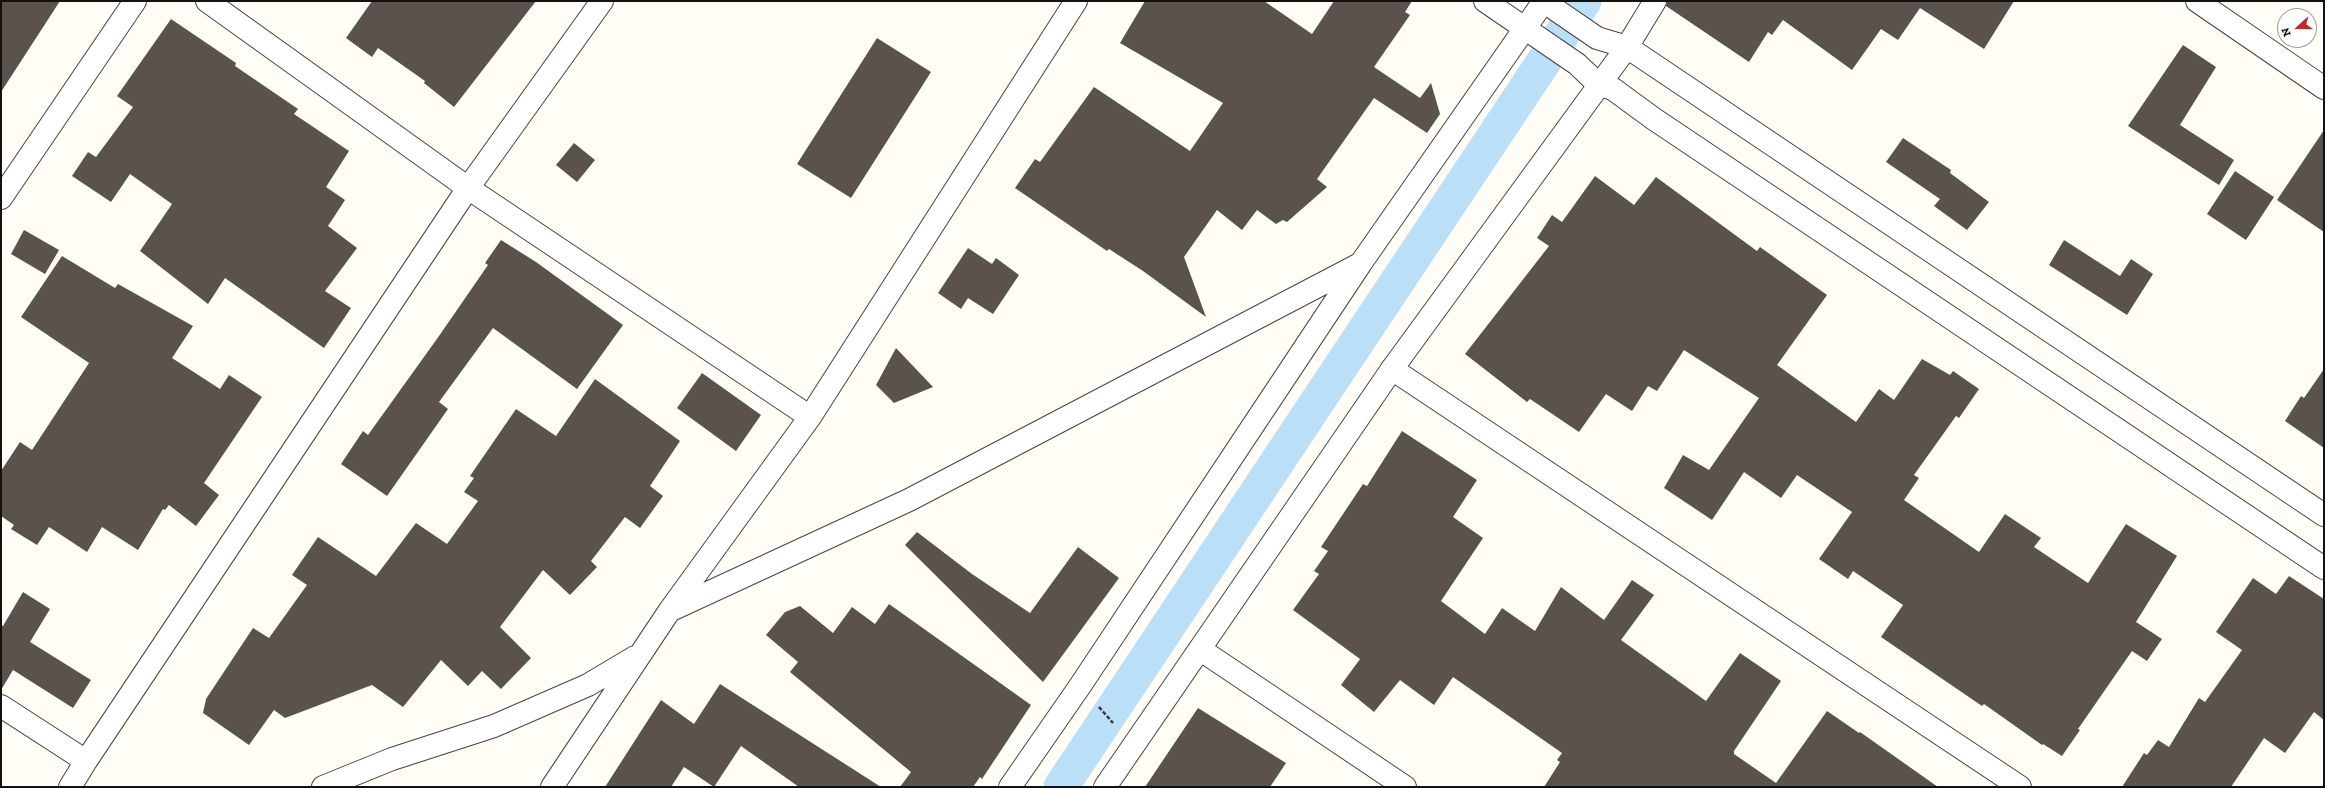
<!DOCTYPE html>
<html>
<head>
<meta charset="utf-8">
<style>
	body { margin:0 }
	#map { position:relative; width:2325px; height:788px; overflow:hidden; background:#fffdf5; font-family:"Zilla Slab",serif }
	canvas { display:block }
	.frame { position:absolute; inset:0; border:2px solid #111; pointer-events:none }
	.north { position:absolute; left:2277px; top:8px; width:40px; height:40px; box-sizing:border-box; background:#fff; border:1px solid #a0a0a0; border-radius:50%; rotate:249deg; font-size:11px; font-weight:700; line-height:16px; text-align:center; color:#111 }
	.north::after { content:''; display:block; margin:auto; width:14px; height:18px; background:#c4262e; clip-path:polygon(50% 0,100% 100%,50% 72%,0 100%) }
</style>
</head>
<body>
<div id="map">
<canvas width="2325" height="788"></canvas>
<div class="frame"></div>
<div class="north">N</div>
</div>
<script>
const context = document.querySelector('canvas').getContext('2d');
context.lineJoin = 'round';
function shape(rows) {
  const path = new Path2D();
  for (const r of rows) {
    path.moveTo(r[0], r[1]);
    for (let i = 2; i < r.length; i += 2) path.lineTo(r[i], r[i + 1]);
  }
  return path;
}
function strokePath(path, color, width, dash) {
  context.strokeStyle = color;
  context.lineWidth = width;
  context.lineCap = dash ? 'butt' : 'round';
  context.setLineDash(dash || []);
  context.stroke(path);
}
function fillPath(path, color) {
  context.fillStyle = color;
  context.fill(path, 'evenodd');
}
const canal = shape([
	[1061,787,1584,1]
]);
const building = shape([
	[1,1,60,1,1,92],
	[372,1,536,1,454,107,424,83,425,81,378,48,372,57,346,38],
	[1145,1,1264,1,1312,34,1334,1,1412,1,1405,12,1410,15,1374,67,1420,98,1431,83,1440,114,1427,133,1374,98,1317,179,1327,187,1287,222,1283,220,1276,224,1257,210,1242,230,1217,210,1184,257,1206,317,1143,271,1109,249,1107,251,1015,188,1035,159,1040,162,1094,87,1190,151,1223,103,1120,43],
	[1667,1,2014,1,1984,49,1920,8,1898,40,1881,29,1852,70,1783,20,1772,35,1768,32,1749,62,1666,6],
	[171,19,236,63,235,66,298,109,294,114,349,151,326,187,345,200,328,226,357,248,325,291,351,308,324,348,225,278,208,304,140,251,172,204,130,174,111,202,72,176,88,152,96,157,133,107,117,96],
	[877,38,931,72,851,198,797,164],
	[2183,45,2216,67,2180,125,2234,160,2219,185,2128,126],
	[2324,130,2324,232,2277,200],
	[1903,138,1951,170,1950,173,1989,202,1967,230,1934,206,1940,199,1886,162],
	[574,143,595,160,577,182,556,165],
	[2235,171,2274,197,2246,240,2207,214],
	[1595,176,1634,205,1656,177,1757,251,1760,247,1827,295,1777,365,1856,422,1879,389,1894,400,1922,359,1950,375,1953,371,1979,389,1959,418,1956,416,1914,475,1919,478,1904,500,1979,552,2005,514,2041,538,2034,547,2088,583,2126,524,2177,556,2136,622,2162,639,2147,661,2132,651,2078,729,2080,730,2062,756,2043,744,2042,745,1984,704,1982,706,1881,637,1903,605,1853,571,1848,579,1819,559,1852,512,1797,475,1781,498,1744,472,1712,520,1664,488,1683,455,1709,470,1759,398,1684,350,1657,391,1648,386,1632,411,1606,394,1579,432,1530,399,1527,402,1465,354,1549,246,1537,238,1552,215,1562,222],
	[24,230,59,250,45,274,11,254],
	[501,240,536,262,623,325,577,389,493,328,439,402,448,409,387,496,341,464,363,431,368,435,439,336,488,265,485,263],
	[2064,240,2120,276,2131,259,2153,274,2127,315,2049,265],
	[968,248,992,264,996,258,1019,275,993,314,968,298,961,309,938,293],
	[62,256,115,288,118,284,193,326,172,358,220,389,229,375,262,397,204,483,219,495,196,526,169,505,165,510,163,509,138,550,102,527,87,552,49,527,37,545,11,529,14,525,1,516,1,471,20,442,32,450,89,363,21,317],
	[896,348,933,387,894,403,876,385],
	[2324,369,2324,448,2285,421,2301,396,2304,398],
	[702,373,761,415,736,451,677,408],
	[595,379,680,441,650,486,663,496,640,528,625,517,591,561,597,567,570,595,543,570,500,627,531,658,501,689,482,671,468,686,441,660,403,707,372,685,285,718,274,710,249,745,203,713,206,699,253,628,269,638,307,585,292,575,318,537,376,576,416,523,447,544,478,501,464,492,474,478,470,476,516,409,556,436],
	[1402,431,1477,480,1453,517,1483,538,1441,601,1485,634,1502,608,1535,631,1561,587,1604,620,1632,580,1654,595,1621,640,1706,701,1740,653,1781,681,1734,751,1734,754,1776,783,1827,711,1859,733,1860,732,1938,787,1544,787,1560,762,1557,760,1562,753,1453,677,1434,705,1400,680,1374,712,1341,685,1360,659,1293,610,1319,574,1314,571,1328,551,1321,547,1363,484,1367,486],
	[917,532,972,574,1030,613,1078,547,1119,578,1043,682,905,545],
	[2289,576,2324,599,2324,720,2314,712,2285,753,2264,738,2231,787,2122,787,2144,753,2147,755,2158,740,2169,747,2199,698,2205,702,2242,650,2216,632,2253,578,2276,594],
	[23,592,50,609,30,642,91,680,73,708,13,670,1,690,1,625,3,626],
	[889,604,1031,705,982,779,980,777,973,787,900,787,911,772,790,672,798,662,766,635,785,612,800,606,833,633,852,607,875,624],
	[720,684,881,787,799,787,741,746,714,787,684,767,671,787,605,787,661,700,694,724],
	[1198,708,1286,763,1270,787,1145,787]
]);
const path = shape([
	[1099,707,1113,723]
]);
const minor = shape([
	[207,1,468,188,810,417],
	[2197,1,2324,88],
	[1,198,135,1],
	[1392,369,2020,787],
	[671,610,909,500,1358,265],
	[1201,650,1405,787],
	[1,706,86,761],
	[70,787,86,761,468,188,602,1],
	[323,787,392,759,494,726,588,685,635,657],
	[552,787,670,610,810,417,1076,1],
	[1010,787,1080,686,1361,263,1544,1]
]);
const tertiary = shape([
	[1485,1,1577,64,1598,84,1613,89,1654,119,2324,568],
	[1543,1,1597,38,1627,47,2324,515],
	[1105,787,1392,369,1627,47,1655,1]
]);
strokePath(canal, '#b9e0f7', 35);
fillPath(building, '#5a524d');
strokePath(minor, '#444', 24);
strokePath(tertiary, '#444', 24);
strokePath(path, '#333', 2.5, [4, 2]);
strokePath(minor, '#fff', 22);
strokePath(tertiary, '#fff', 22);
</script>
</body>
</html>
